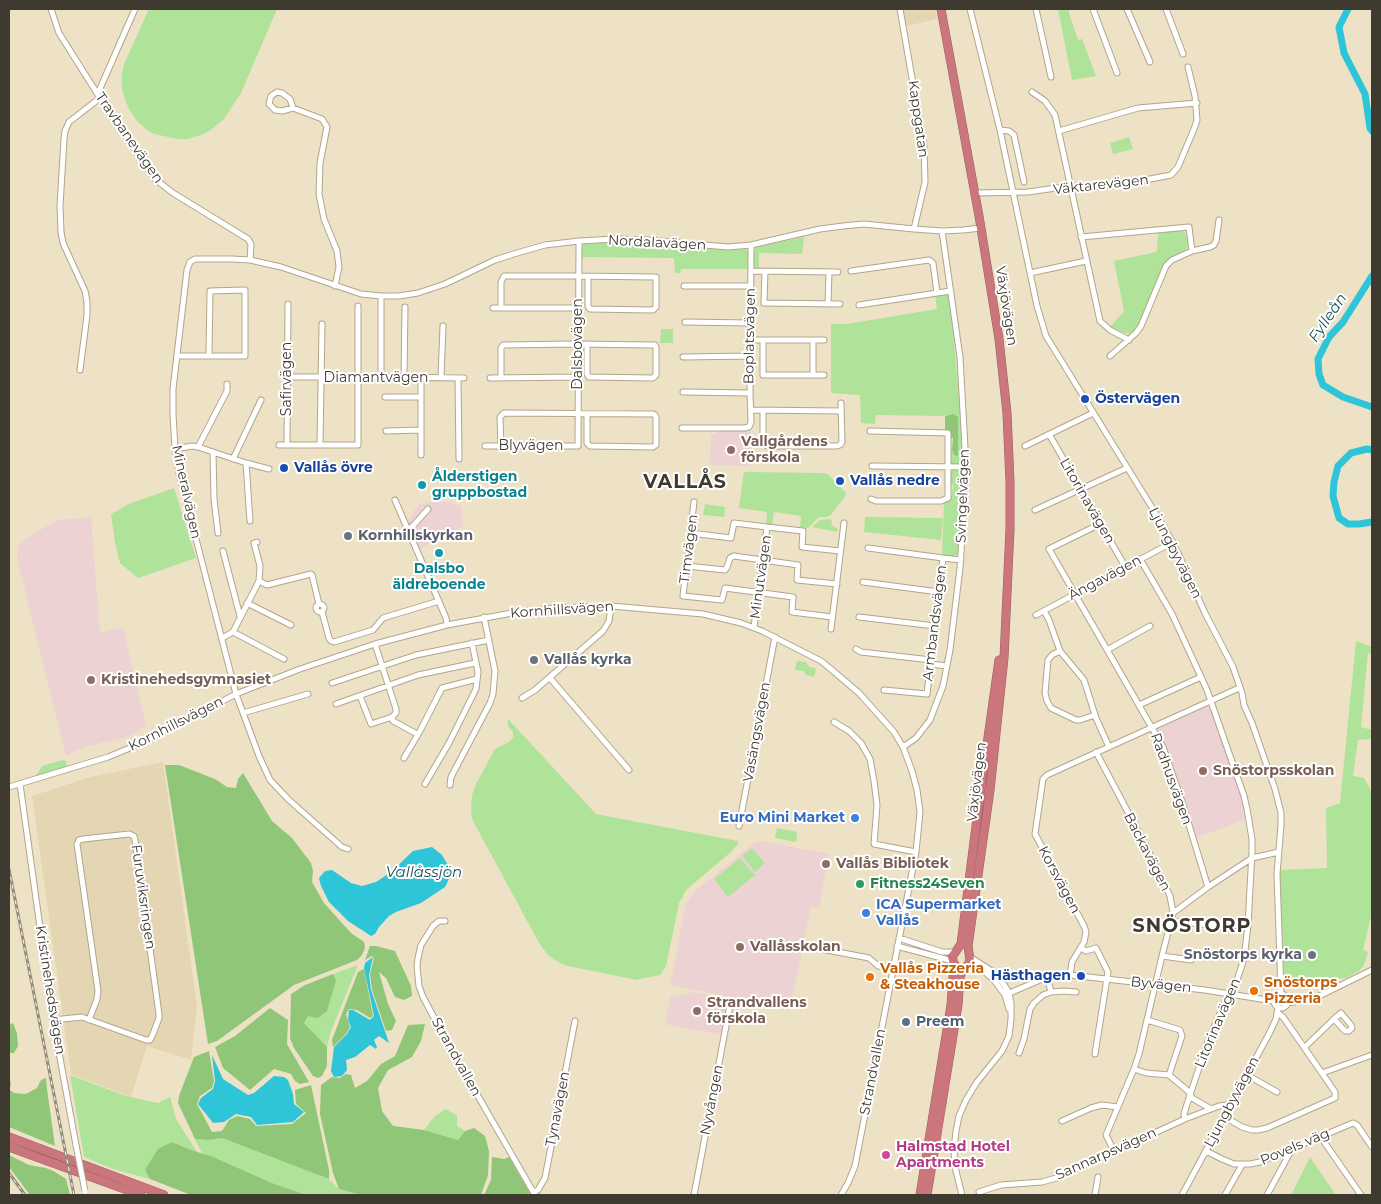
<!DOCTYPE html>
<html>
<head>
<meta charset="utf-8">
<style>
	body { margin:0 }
	#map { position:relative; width:1381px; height:1204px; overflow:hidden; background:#eee2c6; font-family:Montserrat,sans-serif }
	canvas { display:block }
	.frame { position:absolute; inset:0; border:10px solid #3f3a2f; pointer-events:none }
</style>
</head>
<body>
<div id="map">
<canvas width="1381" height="1204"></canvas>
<div class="frame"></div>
</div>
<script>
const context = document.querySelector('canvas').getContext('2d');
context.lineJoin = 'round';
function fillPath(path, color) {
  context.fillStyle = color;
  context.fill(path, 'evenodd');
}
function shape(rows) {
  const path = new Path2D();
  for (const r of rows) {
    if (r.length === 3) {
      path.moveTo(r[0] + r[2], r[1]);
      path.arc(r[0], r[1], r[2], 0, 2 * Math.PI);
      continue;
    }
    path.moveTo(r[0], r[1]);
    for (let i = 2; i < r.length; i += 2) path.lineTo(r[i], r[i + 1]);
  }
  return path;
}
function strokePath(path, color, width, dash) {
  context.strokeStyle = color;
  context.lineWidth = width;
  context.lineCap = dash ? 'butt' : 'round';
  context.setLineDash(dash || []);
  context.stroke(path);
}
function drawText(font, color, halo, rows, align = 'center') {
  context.font = font + ' Montserrat,sans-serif';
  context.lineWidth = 4;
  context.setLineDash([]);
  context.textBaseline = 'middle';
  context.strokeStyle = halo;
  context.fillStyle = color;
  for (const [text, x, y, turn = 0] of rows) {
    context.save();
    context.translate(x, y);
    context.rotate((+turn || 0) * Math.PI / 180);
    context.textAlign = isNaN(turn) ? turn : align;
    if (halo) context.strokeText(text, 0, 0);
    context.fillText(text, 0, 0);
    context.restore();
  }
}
const built = shape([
	[903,9,935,9,937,19,906,26],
	[163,762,197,1006,191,1060,147,1046,131,1097,71,1074,32,796,90,777]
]);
const education = shape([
	[717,431,751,431,750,466,710,465,711,434,716,434],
	[448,501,461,506,463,526,450,535,420,549,407,521,419,504],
	[91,517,100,633,123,627,146,726,130,736,84,747,66,756,17,558,18,551,19,545,24,540,57,520],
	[1207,706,1211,708,1240,793,1247,819,1195,838,1171,764,1157,728],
	[761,841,829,854,819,908,811,907,790,1008,670,985,685,907,688,900,697,889,755,842],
	[693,992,730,999,722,1035,665,1024,670,997,675,997]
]);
const green = shape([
	[149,9,277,9,241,93,224,119,212,129,204,134,187,139,178,139,154,134,147,130,137,121,129,109,126,102,122,89,122,73,124,64],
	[1058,9,1069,9,1069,13,1078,40,1082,39,1096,76,1072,80],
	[1129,137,1133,149,1113,154,1110,143],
	[1182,230,1186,234,1188,245,1187,248,1185,251,1173,257,1165,264,1162,269,1142,321,1137,329,1130,334,1121,332,1110,327,1124,311,1114,261,1156,252,1157,251,1158,232],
	[804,237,802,254,759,253,759,269,754,269,754,250,756,247],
	[614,242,647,243,724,250,745,249,749,252,749,269,681,269,680,273,675,273,674,258,581,257,581,246,584,244],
	[946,294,950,298,960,408,962,460,960,463,957,465,952,464,950,461,949,449,952,449,954,455,953,414,943,416,876,415,875,424,861,423,860,395,831,393,831,324,847,324,937,309,935,295],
	[661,329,673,329,673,343,660,343],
	[951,469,959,469,962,473,959,553,953,557,942,556,944,503,948,500,949,495,952,495,953,484,950,484,950,471],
	[744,472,825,473,829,475,846,493,846,495,831,515,826,517,819,517,808,528,800,527,801,516,774,512,772,526,766,525,767,512,739,508],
	[174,488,196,558,138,578,120,563,115,543,111,514,129,504],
	[705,504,725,507,724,517,703,515],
	[865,517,943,518,941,540,864,532],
	[831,519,832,522,831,525,838,529,837,532,812,527,820,520],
	[1356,641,1372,647,1372,654,1368,653,1361,727,1372,730,1372,739,1358,740,1353,776,1364,778,1372,792,1372,912,1363,950,1368,952,1364,965,1359,971,1346,978,1300,981,1299,980,1296,979,1295,981,1285,981,1284,980,1280,870,1327,868,1326,808,1340,803],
	[797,661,806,662,809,667,816,668,814,677,806,675,804,671,795,670],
	[508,720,509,720,596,814,738,841,738,844,731,852,686,890,683,896,679,903,666,966,660,975,636,980,564,965,555,960,547,954,539,943,472,819,471,812,472,795,476,784,495,749,509,742,513,737,513,732,508,726],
	[63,760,67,762,65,769,35,777,42,766],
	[777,828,797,832,796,842,775,838],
	[752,848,765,863,755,872,742,856],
	[740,858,755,875,728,897,714,879],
	[358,965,330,1034,327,1047,304,1023,308,1016,336,980,333,974],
	[70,1075,123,1095,139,1099,158,1103,170,1097,176,1119,197,1152,172,1142,145,1170,150,1179,113,1169,84,1157],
	[445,1109,457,1115,457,1126,465,1131,458,1140,424,1130,435,1116],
	[222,1138,329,1179,339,1189,361,1195,306,1195,272,1183,211,1156,202,1153,195,1139,209,1140],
	[1310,1157,1336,1195,1291,1195]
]);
const forest = shape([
	[953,414,958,417,958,456,954,455,952,449,953,438,950,438,948,431,945,430,945,416],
	[165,765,179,765,215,779,227,787,236,788,238,779,243,773,272,821,292,838,311,863,313,871,312,882,324,903,351,933,364,942,365,948,362,955,357,960,294,985,217,1041,208,1044],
	[370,946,376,946,395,951,411,986,412,996,404,1000,395,997,386,978,379,972,388,1004,396,1021,392,1030,386,1031,372,990,370,974,374,958,372,956,365,960],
	[364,969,373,1016,370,1018,357,1010,349,1009,346,1014,350,1027,346,1034,333,1047,332,1040,344,1008,358,972],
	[333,974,336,980,327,1011,318,1018,308,1016,304,1023,327,1047,327,1066,322,1076,318,1078,313,1076,294,1048,290,1038,291,994,305,985],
	[270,1008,288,1020,287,1044,309,1082,300,1084,295,1081,291,1074,274,1069,250,1090,223,1068,215,1047,235,1036],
	[13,1023,17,1033,18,1046,14,1053,9,1053,9,1025],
	[425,1024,421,1041,412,1057,388,1070,378,1088,382,1111,393,1126,424,1130,458,1140,465,1131,474,1128,485,1136,489,1151,488,1175,481,1195,361,1195,339,1189,333,1173,320,1114,321,1085,332,1077,340,1078,346,1074,351,1075,355,1088,367,1081,381,1064,395,1056,408,1025],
	[209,1051,214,1081,212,1088,200,1096,197,1104,212,1132,222,1131,229,1120,237,1116,250,1119,256,1126,292,1124,306,1113,296,1104,295,1090,311,1085,329,1170,329,1179,222,1138,209,1140,195,1139,178,1103,179,1096,194,1057],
	[46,1078,47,1089,55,1146,9,1127,9,1081,11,1082,10,1090,14,1093,26,1094,37,1088,41,1080],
	[172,1142,194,1151,211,1156,272,1183,306,1195,191,1195,150,1179,145,1170,158,1149],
	[9,1155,29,1165,46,1168,55,1172,66,1179,70,1195,30,1195,9,1167],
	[492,1157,504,1159,509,1157,531,1195,484,1195,491,1180]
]);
const water = shape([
	[432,847,442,855,449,867,449,879,445,887,421,903,396,912,389,916,379,927,375,934,371,936,348,921,329,902,321,886,319,878,325,871,332,870,351,883,362,886,376,882,391,872,413,851],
	[373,957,369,975,371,990,389,1043,379,1036,374,1040,377,1047,376,1049,370,1045,355,1057,346,1060,347,1070,342,1076,334,1077,331,1071,334,1047,347,1034,351,1027,348,1020,349,1010,353,1010,370,1020,374,1016,364,968,365,963],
	[212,1055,223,1079,248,1095,254,1093,274,1076,284,1077,288,1080,293,1094,294,1104,304,1112,293,1122,257,1125,251,1117,236,1114,224,1122,213,1123,198,1104,201,1098,213,1089,215,1081]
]);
const river = shape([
	[1348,9,1339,27,1344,53,1365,94,1370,128,1372,131],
	[1372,276,1343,322,1329,337,1318,359,1319,374,1323,385,1343,397,1372,407],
	[1372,450,1367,449,1351,453,1338,466,1334,482,1333,496,1339,518,1348,524,1359,524,1372,522]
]);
const minor = shape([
	[51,9,59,33,100,98,155,179,173,193,248,239,251,244,250,260],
	[900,9,924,147,925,182,914,229],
	[970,9,1000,130,1037,306,1046,336,1164,527,1178,553,1205,613,1233,667,1242,693,1244,705,1252,723,1275,789,1281,813,1281,825,1277,874,1281,994],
	[1036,9,1051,77],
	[1093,9,1117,73],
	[1127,9,1150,62],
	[1166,9,1183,54],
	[1032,92,1045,101,1055,115,1100,321,1110,330,1129,340],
	[98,93,135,9],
	[293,108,282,111,275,110,269,104,271,96,277,92,282,93,290,99,293,108,322,119,327,127,320,163,319,194,324,219,337,251,339,267,335,286],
	[1000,130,1009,131,1014,135,1024,182],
	[1059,131,1138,108,1197,103],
	[975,193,1028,192,1070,186,1103,186,1124,184,1171,175,1178,167,1194,129,1197,120,1195,96,1188,67],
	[1081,237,1189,227,1192,251],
	[751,271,838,272],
	[765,271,764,303,840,304],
	[851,271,929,260,933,263,937,293,951,291],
	[1030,273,1086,261],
	[684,286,751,286],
	[381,296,381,375],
	[828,304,829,272],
	[859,305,937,293],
	[493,308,578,308],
	[501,308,501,282,504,276,578,276,653,277,656,277,656,307,653,310,590,309,588,306,588,276],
	[685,322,751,323],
	[750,340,824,340],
	[763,340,763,375,824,375],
	[813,340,813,375],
	[177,356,245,356,245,290,210,291,209,355],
	[1110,356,1136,333,1141,326,1166,266,1172,260,1192,251,1210,247,1214,245,1216,241,1219,220],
	[683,357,750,356],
	[80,370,87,315,87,302,85,291,63,243,61,232,60,206,64,139,65,131,69,122,100,98],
	[287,377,378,377,381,375,385,377,464,378],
	[404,377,405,307],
	[421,377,421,455],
	[441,378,443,326],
	[458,378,459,459],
	[490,378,578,377],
	[501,378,501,348,503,345,574,344,653,345,655,345,656,347,656,375,653,378,589,377,587,374,587,344],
	[683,392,750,393],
	[385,397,421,397],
	[751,410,841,411],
	[763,411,763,443,767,446,837,446,840,445,842,442,841,403],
	[682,428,744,428,749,427,751,422,750,393,751,245],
	[386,431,421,430],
	[870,431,948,433,948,498,941,501,876,501,871,499],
	[1049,434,1126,568],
	[279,445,287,445,288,304],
	[287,445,358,445,358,306],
	[320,445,322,324],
	[485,446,578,446,579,241],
	[501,446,500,417,504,413,653,414,655,415,656,417,656,445,653,447,590,446,587,443,587,414],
	[1025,446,1093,413],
	[198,447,227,391,227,384],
	[175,449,192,446,198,447,246,463,269,469],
	[213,452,214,499,218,533],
	[233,459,261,400],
	[246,463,250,521],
	[872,466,964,467],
	[395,500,446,618,447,625],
	[694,502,683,596,722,600,725,588,793,597,792,612,832,617],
	[1035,510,1127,468],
	[1100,524,1049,549,1163,747,1182,802,1208,887],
	[408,529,412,527,428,509],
	[691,533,731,538,734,523,767,527,803,531,802,547,840,551],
	[868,548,943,558],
	[223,551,240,616],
	[1140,559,1172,614,1207,690,1244,796,1247,809,1252,839,1252,852,1248,925,1244,959,1236,983,1229,993,1208,1041,1187,1104,1184,1114,1185,1119],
	[687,566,725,570,727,567,730,558,734,556,798,565,797,580,837,584],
	[259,581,267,585,311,574,312,575,319,604],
	[863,582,939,592],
	[247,603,291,625],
	[320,608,4],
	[1044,611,1049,620,1060,651,1084,680,1096,718,1109,747],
	[322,612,329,638,331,641,334,642,373,630,383,618,439,601],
	[1036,615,1173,542],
	[859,617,935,626],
	[754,627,767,527],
	[831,629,844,523],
	[233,632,284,659],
	[222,638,233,632,259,581,260,566,254,543,257,542],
	[375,644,396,709,396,713,392,717,393,721,417,734],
	[856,649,861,652,931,660],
	[1107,650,1150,626],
	[1060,651,1052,655,1048,660,1045,693,1047,701,1051,708,1076,720,1080,720,1095,715],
	[930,664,947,666],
	[550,678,629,770],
	[332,683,416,655,489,640],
	[884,690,927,694,943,558,961,560],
	[360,696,371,724,392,717],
	[522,698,535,690,603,631,609,621,611,606],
	[336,704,418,675,475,663],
	[1139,705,1201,677],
	[243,713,308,694],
	[834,722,849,731,861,743,870,759,874,781,877,805,874,844,916,852],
	[903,747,916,738,930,720,943,686,950,650,960,568,963,522,965,448,960,357,942,231],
	[1096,752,1147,848,1170,896,1173,913,1162,956,1139,1054,1134,1069,1106,1135,1114,1151],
	[404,758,420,731,442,688,477,679],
	[20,784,53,1020,76,1145],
	[425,784,449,743,476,689,478,672,472,643],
	[450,785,451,777,490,703,493,694,495,671,484,617],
	[9,787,108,757,142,743,236,694,300,669,375,644,447,625,512,613,555,608,611,606,703,614,741,623,762,631,821,661,832,670,859,693,894,732,903,747,912,771,917,790,920,812,916,852,855,1166,848,1183,841,1195],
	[739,826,775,637],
	[348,849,342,847,289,800,270,780,259,756,236,694,179,473,175,449,173,414,173,389,187,270,190,262,195,259,232,259,250,260,281,267,361,294,381,296,399,296,418,293,445,284,495,260,517,253,545,245,579,241,615,239,647,240,728,247,751,245,820,229,843,226,864,224,914,229,942,231,963,230,981,228],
	[1173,913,1208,887,1252,858,1279,852],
	[445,921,439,921,433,926,421,945,418,958,417,966,419,986,423,997,448,1044,535,1195],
	[1171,921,1221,926,1248,925],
	[899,938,942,952,955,952],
	[812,945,822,949,869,958,878,966,893,969],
	[897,946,949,960,953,962],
	[1081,948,1086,951,1096,948,1108,972,1095,1054],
	[1162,956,1191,960],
	[966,967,978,970,985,972,993,979,1005,995,1009,1009],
	[1070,975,1072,962,1084,942,1086,932,1084,926,1035,834,1043,779,1047,775,1239,688],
	[1047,977,1051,992],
	[1281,1001,7],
	[1005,995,1047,977,1070,975,1205,990,1273,1001],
	[1288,1003,1315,998,1372,970],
	[53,1020,82,1017,146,1040,150,1040,153,1034,159,1018,159,1014,135,840,134,836,129,834,83,839,79,840,77,844,98,991,97,999,89,1020],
	[1147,1020,1180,1030,1182,1036,1169,1075],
	[1305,1047,1334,1019,1341,1013,1351,1025,1352,1028,1349,1031,1345,1031,1334,1019],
	[1019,1053,1024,1039,1030,1009,1034,1003,1043,995,1051,992,1064,991,1076,992],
	[1134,1069,1146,1073,1169,1075,1188,1091,1192,1098,1211,1109],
	[1322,1073,1372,1055],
	[1247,1075,1277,1092],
	[1225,1117,1242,1127,1252,1130,1258,1130,1267,1128,1335,1098,1335,1092,1283,1017,1278,1013],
	[1062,1121,1091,1108,1102,1105,1118,1107],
	[1320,1136,1361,1195],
	[1206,1151,1222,1159,1234,1164,1250,1164,1260,1162,1353,1123,1357,1125,1372,1147],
	[534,1192,538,1190,545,1178,575,1021],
	[979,1192,1001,1185,1042,1182,1056,1178,1185,1119,1219,1106,1226,1105,1230,1106],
	[694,1195,730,1005],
	[962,1195,955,1167,954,1150,956,1131,959,1116,966,1100,977,1082,1002,1051,1009,1036,1011,1019,1011,1003,1009,993,1005,986,995,973,970,957],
	[1095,1195,1098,1177],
	[1182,1195,1270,1032,1276,1019,1278,1008],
	[1225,1195,1242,1165],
	[1267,1195,1292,1149]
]);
const highway = shape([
	[941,9,979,216,999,339,1007,413,1010,482,1010,529,1004,658,990,790,969,939,968,946,970,960,968,965,964,968,959,968,954,964],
	[9,1137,164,1195],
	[9,1147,141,1195],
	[920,1195,951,1005,954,964,952,957,961,944,981,787,999,660],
	[927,1195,958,1005,960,977,964,968]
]);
const rail = shape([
	[9,869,74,1195],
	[9,1173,25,1195]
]);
const minorBridge = shape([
	[76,1145,85,1191]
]);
const markers = [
	[1085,399,5,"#1a4fb4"],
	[731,450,5,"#8d6e63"],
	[284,468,5,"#1a4fb4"],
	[840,481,5,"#1a4fb4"],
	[422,485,5,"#0f9aa8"],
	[348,536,5,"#6b7280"],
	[439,553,5,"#0f9aa8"],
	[534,660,5,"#6b7280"],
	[91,680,5,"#8d6e63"],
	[1203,771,5,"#8d6e63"],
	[855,818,5,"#3f7fe0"],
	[826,864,5,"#8d6e63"],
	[860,884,5,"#2e9e5b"],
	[866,913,5,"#3f7fe0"],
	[740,947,5,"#8d6e63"],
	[1312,955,5,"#6b7280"],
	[1081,976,5,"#1a4fb4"],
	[870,977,5,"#e8710a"],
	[1254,991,5,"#e8710a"],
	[697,1011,5,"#8d6e63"],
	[906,1022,5,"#5c6f8a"],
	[886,1155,5,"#d1479c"]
];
const streetNames = [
	["Kappgatan",918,119,82],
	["Travbanevägen",129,138,55],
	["Väktarevägen",1101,185,-6],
	["Nordalavägen",657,243,3],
	["Växjövägen",1006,306,81],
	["Boplatsvägen",750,336,-89],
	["Dalsbovägen",578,344,-90],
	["Diamantvägen",376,378],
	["Safirvägen",287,379,-90],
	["Blyvägen",531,446],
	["Mineralvägen",186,492,78],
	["Svingelvägen",963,496,-88],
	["Litorinavägen",1087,501,60],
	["Timvägen",689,549,-83],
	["Ljungbyvägen",1175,553,63],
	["Minutvägen",761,577,-82],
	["Ängavägen",1105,578,-28],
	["Kornhillsvägen",562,610,-4],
	["Armbandsvägen",935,623,-83],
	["Kornhillsvägen",176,724,-27],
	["Vasängsvägen",757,732,-80],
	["Radhusvägen",1171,779,70],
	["Växjövägen",977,782,-83],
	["Backavägen",1147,852,63],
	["Korsvägen",1059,880,62],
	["Furuviksringen",143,897,82],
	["Byvägen",1161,985,6],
	["Kristinehedsvägen",50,990,81],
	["Litorinavägen",1218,1023,-67],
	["Strandvallen",456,1057,61],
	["Strandvallen",873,1072,-79],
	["Nyvången",712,1100,-79],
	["Ljungbyvägen",1232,1102,-62],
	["Tynavägen",558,1109,-79],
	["Povels väg",1295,1147,-23],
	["Sannarpsvägen",1106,1154,-24]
];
const transitNames = [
	["Östervägen",1095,399],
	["Vallås övre",294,468],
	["Vallås nedre",850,481],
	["Hästhagen",1071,976,"right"]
];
const educationNames = [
	["Vallgårdens",741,442],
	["förskola",741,458],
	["Kristinehedsgymnasiet",101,680],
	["Snöstorpsskolan",1213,771],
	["Vallås Bibliotek",836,864],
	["Vallåsskolan",750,947],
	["Strandvallens",707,1003],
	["förskola",707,1019]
];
const cultureNames = [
	["Ålderstigen",432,477],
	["gruppbostad",432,493],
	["Dalsbo",439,569,"center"],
	["äldreboende",439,585,"center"]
];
const worshipNames = [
	["Kornhillskyrkan",358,536],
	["Vallås kyrka",544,660],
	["Snöstorps kyrka",1302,955,"right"]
];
const shopNames = [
	["Euro Mini Market",845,818],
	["ICA Supermarket",876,905,"left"],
	["Vallås",876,921,"left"]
];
const leisureNames = [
	["Fitness24Seven",870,884]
];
const foodNames = [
	["Vallås Pizzeria",880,969],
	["& Steakhouse",880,985],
	["Snöstorps",1264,983],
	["Pizzeria",1264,999]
];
const serviceNames = [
	["Preem",916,1022]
];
const hotelNames = [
	["Halmstad Hotel",896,1147],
	["Apartments",896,1163]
];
const waterNames = [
	["Fylleån",1328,318,-56],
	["Vallåssjön",424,873]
];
const districtNames = [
	["VALLÅS",685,482],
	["SNÖSTORP",1192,926]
];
fillPath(built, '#e4d6b3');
fillPath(education, '#ecd2d3');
fillPath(green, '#aee399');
fillPath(forest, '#8fc678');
fillPath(water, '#2fc5d9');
strokePath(river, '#2fc5d9', 7);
strokePath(minor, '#b1a68b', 7);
strokePath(highway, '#9a6161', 9);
strokePath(minor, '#fff', 5);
strokePath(highway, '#cb767c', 8);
strokePath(rail, '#948c78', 3);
strokePath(rail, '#fff', 1, [4]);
strokePath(minorBridge, '#b1a68b', 7, []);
strokePath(minorBridge, '#fff', 5);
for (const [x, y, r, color] of markers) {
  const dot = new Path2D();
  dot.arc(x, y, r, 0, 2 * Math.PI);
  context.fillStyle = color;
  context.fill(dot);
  strokePath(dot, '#fff', 2);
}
drawText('14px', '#3f3a2f', '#fff', streetNames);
drawText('bold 14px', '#164399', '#fff', transitNames, 'left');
drawText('bold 14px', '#785e54', '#fff', educationNames, 'left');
drawText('bold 14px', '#0d838f', '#fff', cultureNames, 'left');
drawText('bold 14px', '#5b616d', '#fff', worshipNames, 'left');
drawText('bold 14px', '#366cbe', '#fff', shopNames, 'right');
drawText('bold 14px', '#27864d', '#fff', leisureNames, 'left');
drawText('bold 14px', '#c56008', '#fff', foodNames, 'left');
drawText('bold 14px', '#4e5e75', '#fff', serviceNames, 'left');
drawText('bold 14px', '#b23c85', '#fff', hotelNames, 'left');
drawText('italic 15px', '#17525b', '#fff', waterNames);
context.letterSpacing = '1px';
drawText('bold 19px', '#3f3a2f', '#fff', districtNames);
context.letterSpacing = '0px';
</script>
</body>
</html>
